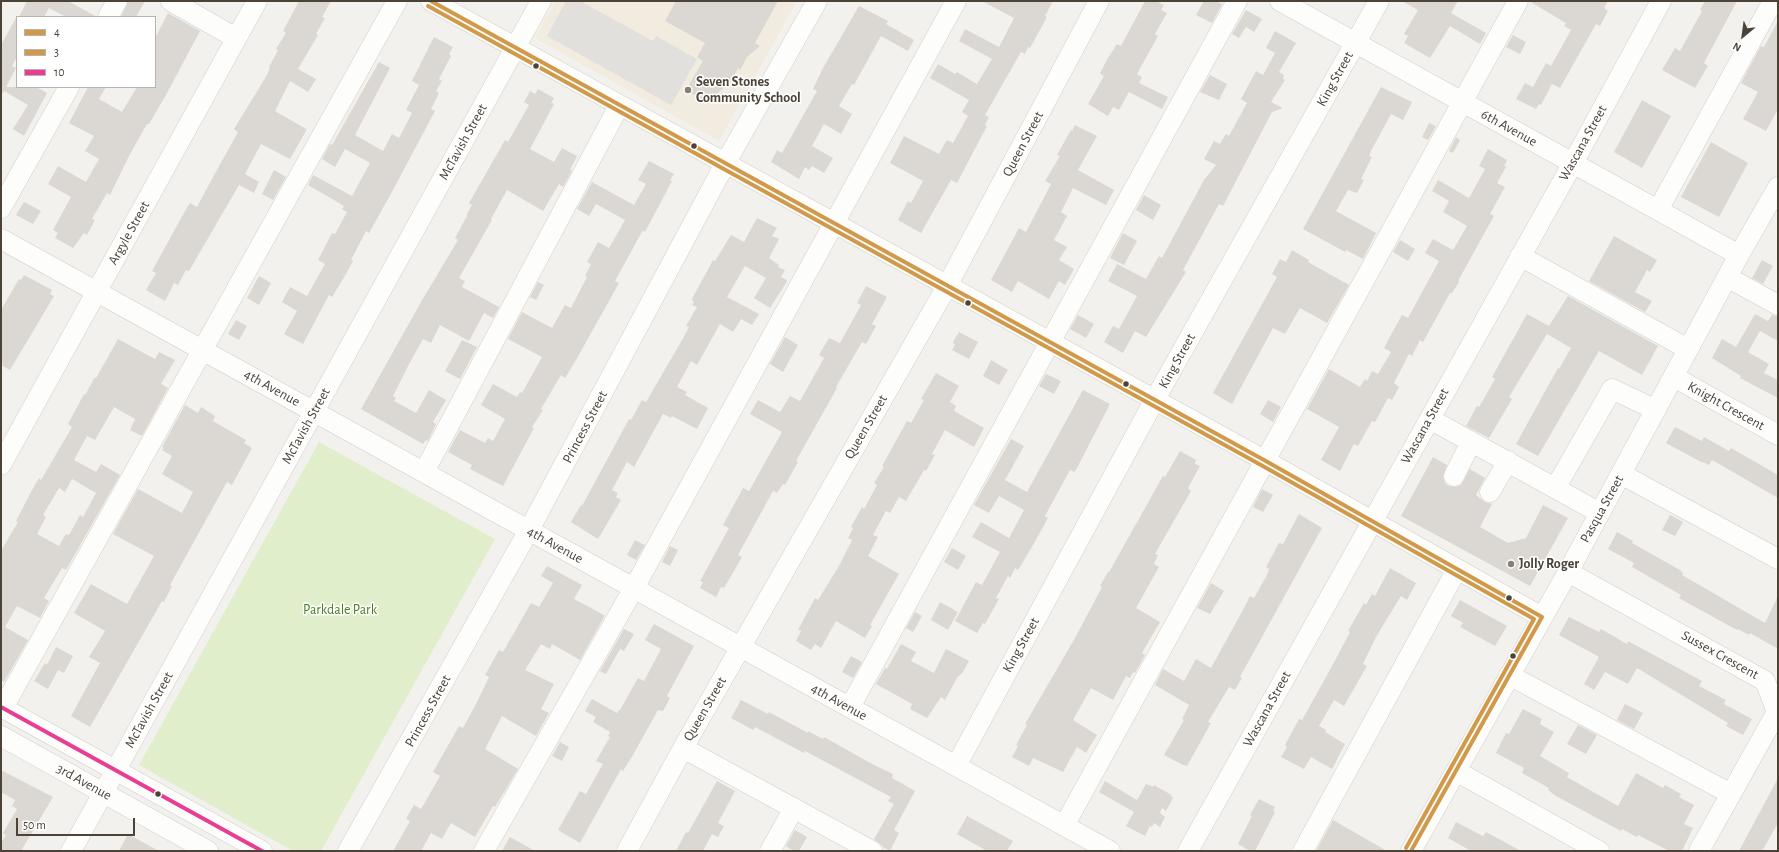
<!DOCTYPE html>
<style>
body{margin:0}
#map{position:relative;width:1779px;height:852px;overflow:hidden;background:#f3f1ed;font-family:"Alegreya Sans",sans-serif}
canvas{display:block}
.frame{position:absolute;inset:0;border:2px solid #4b4337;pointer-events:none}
.legend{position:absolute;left:16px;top:16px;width:140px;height:72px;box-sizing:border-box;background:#fff;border:1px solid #b7b4af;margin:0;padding:5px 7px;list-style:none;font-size:12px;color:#4b4337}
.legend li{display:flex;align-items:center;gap:8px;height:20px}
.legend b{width:20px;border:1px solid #b7b4af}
.north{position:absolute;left:1723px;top:16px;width:40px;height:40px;-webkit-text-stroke:3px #fff;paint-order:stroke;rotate:209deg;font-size:11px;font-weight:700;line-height:16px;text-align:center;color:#4b4337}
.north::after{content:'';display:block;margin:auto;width:14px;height:18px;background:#4b4337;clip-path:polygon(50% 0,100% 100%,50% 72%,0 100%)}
.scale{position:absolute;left:16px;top:818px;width:119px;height:18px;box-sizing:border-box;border:2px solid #4b4337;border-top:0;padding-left:5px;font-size:12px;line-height:14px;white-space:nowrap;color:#4b4337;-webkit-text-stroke:3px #fff;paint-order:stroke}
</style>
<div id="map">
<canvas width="1779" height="852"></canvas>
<div class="frame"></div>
<ul class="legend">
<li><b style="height:5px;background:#d1994a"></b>4</li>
<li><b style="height:5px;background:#d1994a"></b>3</li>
<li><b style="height:5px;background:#e93d93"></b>10</li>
</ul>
<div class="north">N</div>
<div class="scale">50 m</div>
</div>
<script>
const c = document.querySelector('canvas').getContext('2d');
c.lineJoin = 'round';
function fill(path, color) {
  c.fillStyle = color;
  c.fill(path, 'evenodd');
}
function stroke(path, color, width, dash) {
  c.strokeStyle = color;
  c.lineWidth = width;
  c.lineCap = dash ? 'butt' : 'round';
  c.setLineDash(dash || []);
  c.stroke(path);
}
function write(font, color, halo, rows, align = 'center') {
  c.font = font + ' "Alegreya Sans",sans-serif';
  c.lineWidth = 3;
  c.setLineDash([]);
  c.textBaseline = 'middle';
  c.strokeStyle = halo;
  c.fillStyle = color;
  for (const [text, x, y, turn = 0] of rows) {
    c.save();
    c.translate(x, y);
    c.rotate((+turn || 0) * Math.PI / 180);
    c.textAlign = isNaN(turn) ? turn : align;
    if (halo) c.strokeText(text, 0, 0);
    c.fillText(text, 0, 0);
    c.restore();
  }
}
fill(new Path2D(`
 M555,1H797L719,141L535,38Z`), '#f1ecdf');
fill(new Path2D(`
 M319,442L495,539L321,851H293L139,765Z`), '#e0eecc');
fill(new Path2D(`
 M566,1H580L653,41L656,36L697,59L671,105L547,36Z`), '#e2e0dc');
fill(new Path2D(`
 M27,1H68L97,17H66L49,8L44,17H19Z
 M128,1H145L136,17H121Z
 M299,1H331L322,17L325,18L316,34L318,35L298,69L316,79L308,92L290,81L275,111L306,129V131L290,159L261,144L245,174L259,182L254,193L239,185L189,271L186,270L178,285L174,283L165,301L146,290L156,273L152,271L185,211L190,203L197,207L213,177L238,132L234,129L267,75L270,67H269L278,50L276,49L286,33L283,31Z
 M676,1H778L755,43L760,46L747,57L740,70L738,68L731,82L707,102L686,90L703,61L697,57L705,43L665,21Z
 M982,1H1053L1045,16L1047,17L1030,48L1028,47L1025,54L1021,52L985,115L989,117L985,125L987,126L957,183L951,180L921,233L898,220L908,201L911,203L923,181L890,163L904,136L939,154L947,140L953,143L968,116L962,112L969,100L930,78L938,64L955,74L957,72L977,84L992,59L959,41L965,29L999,47L1014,18Z
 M1145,1H1156L1164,5L1161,10L1167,13L1155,34L1158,36L1137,74L1142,77L1139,83L1168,97L1162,109L1129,92L1119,110L1113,107L1108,116L1088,104L1104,76L1100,73L1108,58L1117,44L1121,46Z
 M1204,1H1216L1222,4L1212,23L1196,15Z
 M1402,1H1458L1451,13L1486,33L1480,44L1450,26L1430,58L1404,43L1408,36L1404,34L1418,10Z
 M1529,1H1608L1604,8L1608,11L1600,26L1596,24L1560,88L1552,84L1541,105L1539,104L1536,109L1516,99L1525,83L1533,87L1546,63L1551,66L1571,30L1564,26L1566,23Z
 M1705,1H1737L1704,63L1708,66L1695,88L1662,70L1675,48L1680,51L1702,11L1700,10Z
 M859,6L888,21L886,24L914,40L908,51L881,36L854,85L852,84L839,106L852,114L841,134L824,124L812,146L833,158L824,173L812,166L809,170L805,167L799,179L771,162L777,150L782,153L817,91L813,89L823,68Z
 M1246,10L1262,19L1254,32L1246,27L1239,38L1232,34Z
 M168,13L200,31L166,95L149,124H147L129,156L110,195L107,193L92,219L95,220L87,235L84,233L73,248L55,238L58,233L53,230L71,197L48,184L58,166L86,182L99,159L85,151L94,136L69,123L88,87H106L99,99L122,112L137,87H155V38Z
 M17,16V57L12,66L16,68L6,87H36L47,93L24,136L13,129L28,105L4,91L1,96V45Z
 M1778,21V109L1766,131L1743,119L1758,92L1741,83L1761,46L1764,47Z
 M1275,31L1296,43L1279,72L1284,75L1283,79L1285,80L1271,102L1283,108L1272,112L1223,206L1219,204L1183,270L1186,272L1146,337L1135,331L1123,353L1104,342L1113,326L1119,329L1137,296L1108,281L1117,264L1146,279L1159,256L1162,258L1204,180L1216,165L1204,159L1214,141L1220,144L1226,134L1229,136L1247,103L1241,99L1256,71L1263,75L1275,53L1266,48Z
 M1513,35L1526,42L1520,54L1506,47Z
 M434,37L453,47L449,54L451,56L439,79L442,81L436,91L439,93L431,109L435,111L393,190L369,233L366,231L351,260L353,261L346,274L332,297L329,295L303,344L284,334L297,311L282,302L290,287L307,296L325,264L318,260L332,233L335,234L347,212L342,209L344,206L308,185L313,175L352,196L370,163L345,149L335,167L322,159L330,144L332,145L379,62L390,68L355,135L383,151L392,134L399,138L412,113L406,110L419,85L412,81Z
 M1210,75L1227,84L1219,100L1200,92Z
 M1381,87L1412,102L1403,120L1391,114L1371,151L1369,156L1372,157L1361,179L1364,180L1357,193L1348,190L1336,211L1376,233L1363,259L1346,250L1345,252L1303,229Z
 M538,89L554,98L551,103L554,104L530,149L554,162L562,148L577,156L570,170L572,171L563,187L559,184L543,211L507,190L491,219L492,220L459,278L465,281L462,287L499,307L493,318L484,313L469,341L440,325L431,343L423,339L408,366L393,396L396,398L394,401L416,413L429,390L446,400L433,422L436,424L428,441L426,440L423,444L361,409L421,302L458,240L455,238L467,216V214L472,205L469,203L505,140L508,142L529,105L524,102L530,91L535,94Z
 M1642,100L1671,116L1642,168L1614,152Z
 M1429,123L1436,126L1428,140L1422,137Z
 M1075,125L1097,136L1078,170L1114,190L1106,205L1073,188L1061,212L1067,216L1054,240L1067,247L1059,260L1074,269L1065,285L1059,281L1049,299L1018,281L1012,292L991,280L1019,228L1026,232L1051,184L1045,181L1060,156L1057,155L1071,130L1072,131Z
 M1456,137L1460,140L1453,153L1449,151Z
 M1711,142L1748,163L1719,217L1681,197Z
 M1488,149L1507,160L1504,166L1506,167L1497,183L1505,187L1490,214L1494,216L1458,281L1459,282L1452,293H1450L1423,342L1420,340L1412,356L1409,354L1394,383L1399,387L1392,400L1388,398L1375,422L1372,421L1358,446L1354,444L1340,471L1321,460L1339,427L1307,409L1329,369L1360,387L1365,379L1367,381L1372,371L1378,374L1391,352L1384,348L1393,331L1402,315L1408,318L1439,261L1425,253L1433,239L1453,250L1467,226L1443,212L1449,201L1432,191L1438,180L1469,198L1485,169L1479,166Z
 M649,161L674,174L670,180L672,181L645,232L643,230L615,281L619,283L576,360L565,378L561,375L541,409L543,410L532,427L534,428L503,486L470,469L472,465L448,452L460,430L485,443L488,438L493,441L505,419L481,405L493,384L517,397L520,392L522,393L542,357L508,339L522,312L552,328L565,305L571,308L587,277L585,276L591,264L587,262L598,242L609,248L625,220L596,204L589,216L577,209L592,182L634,205L646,184L638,180Z
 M274,170L286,177L273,200L262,194Z
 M1144,195L1161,205L1153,220L1136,210Z
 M24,202L41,211L33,224L16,215Z
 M757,218L777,228L772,236L779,239L769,258L779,265L778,267L785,270L781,277L787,280L786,283L770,308L754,298L766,278L745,266L727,297L759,314L752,325L741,319L733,332L720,324L697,365L691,361L677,387L687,392L685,395L708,408L697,429L672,416L671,418L663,414L634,467L627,462L612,490L618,493L616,497L621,500L598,539L571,522L581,505L582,506L629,419L631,420L642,400L646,402L685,335L689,327L686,326L697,307L692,305L694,302L692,300L693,297L713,260L715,261L731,235L744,242Z
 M1123,233L1137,241L1124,265L1110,258Z
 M1614,236L1657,260L1650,272L1647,270L1635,292L1652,301L1645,312L1589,281Z
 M1400,240L1415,249L1408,261L1393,252Z
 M1292,250L1309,260L1308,262L1349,285L1327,323L1300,308L1285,334L1273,328L1232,404L1213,393L1277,277L1272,274L1280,259L1286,262Z
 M1762,260L1773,266L1763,284L1752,278Z
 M24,275L52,290L50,294L54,296L10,370L1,365V310L19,279L21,280Z
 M259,276L271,283L259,305L247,298Z
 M538,282L544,285L536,300L530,297Z
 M866,286L887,297L872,324L876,326L866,344L862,342L836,387L837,388L796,461L798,462L785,485L783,484L777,493L773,491L738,555L742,557L724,588L721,587L716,597L700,588L703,582L700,581L729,528L723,525L743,488L749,491L782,432L750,414L758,400L780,412L790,396L800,401L824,358L819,355L829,338L840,343L861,305L857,303Z
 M1568,296L1658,346L1642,375L1599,351L1538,456L1516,444L1558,368L1559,369L1571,348L1547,334L1509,397L1512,399L1489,438L1466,426L1477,406L1479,407L1495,379L1492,377L1527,314L1549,326Z
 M1755,314L1768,321L1772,315L1778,316V341L1760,331L1748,352L1769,364L1764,373L1778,380V398L1740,378L1741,376L1712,358L1722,339L1736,347Z
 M1078,315L1094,324L1086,338L1070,329Z
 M236,320L247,326L239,340L228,334Z
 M959,332L978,342L969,359L952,350L955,345L953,342Z
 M785,337L798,345L783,372L770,364Z
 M118,339L155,359L159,352L175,360L161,384L168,388L142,436L130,430L135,419L114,407L95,440L87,436L74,460L96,472L101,464L120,475L66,570L62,568L44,598L49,601L40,618L17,606L5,627L28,640L4,682L1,680V551L18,522L16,521L32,490L39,478L41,480L72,427L68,424L84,394L85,395L95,377L96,378ZM72,479L96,493L83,517L80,515L69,535L66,534L59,546L37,534L46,517L43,515L59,488L65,492Z
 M462,340L477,347L460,379L445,371Z
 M991,360L1008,370L999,385L983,376Z
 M936,373L959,386L950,402L956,406L954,411L984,428L974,447L945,430L932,454L935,455L926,471L924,470L906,501L899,497L890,513L886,511L873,535L878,537L868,556L899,574L870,625L872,626L865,638L836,621L821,648L815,644L811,650L796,641L801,631L798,630L815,598L818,600L839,566L852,540L848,538L853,528L851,527L862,507L864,509L877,485L874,483L884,467L882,466L907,421L911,423L924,400L921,399Z
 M1046,374L1061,381L1054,394L1039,386Z
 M1083,390L1110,404L1077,468L1074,472L1070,470L1045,516L1048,518L1033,545L1018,570L1015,568L1010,578L1008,576L996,598L999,599L985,624L983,623L977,633L955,621L976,582L982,585L1000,552L972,537L981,522L1009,538L1024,510L999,496L989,513L974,505L1011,439L1024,446L1005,480L1027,492Z
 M1268,400L1281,407L1273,422L1260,414Z
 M185,405L198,413L201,407L215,416L213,421L246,440L244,443L252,448L232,485L227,482L170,585L172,586L164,602L162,601L90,727L71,716L100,663L89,657L105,631L74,613L91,584L127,604L154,556L113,534L138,489L182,513L193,492L162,474L172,456L162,450L164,448L162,447Z
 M1675,427L1702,441L1704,437L1729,451L1731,448L1778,475V498L1712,460L1709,465L1703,462V463L1666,443Z
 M1180,451L1196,460L1195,464L1200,466L1188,488L1191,491L1155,554L1158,555L1154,564L1159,567L1136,608L1160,622L1142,653L1145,655L1135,673L1133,672L1130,678L1126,676L1113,700L1091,688L1073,720L1097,735L1086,753L1077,747L1063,772L1033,758L1029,766L1012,757L1018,746L1016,745L1027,725L1025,724L1075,638L1102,587L1100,586L1108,572H1109L1163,476L1165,477Z
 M1433,457L1447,465L1443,477L1445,483L1449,486L1455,487L1461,485L1470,469L1485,478L1476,495L1485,502L1492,504L1480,527L1508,543L1526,538L1543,505L1568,518L1530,586L1401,516Z
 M1262,489L1273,495L1263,512L1253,507Z
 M1299,514L1322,528L1240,677L1242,678L1235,690L1229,687L1208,722L1211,723L1187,766L1183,765L1164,755L1184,720L1182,719L1189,705L1155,685L1163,669L1184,681L1196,659L1211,668L1244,608L1250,596L1254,598L1267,575L1269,569L1266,567L1279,543L1283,544Z
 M1670,515L1683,522L1675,536L1662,530Z
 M1617,532L1633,541L1632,543L1680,570L1683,573L1682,575L1765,623L1778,596V649L1750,633L1749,635L1738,629L1737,630L1686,602L1679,598L1681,595L1632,567L1634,563L1608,549Z
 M635,540L645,545L636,560L627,555Z
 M670,546L678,550L670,566L662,562Z
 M952,548L966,556L958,570L944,562Z
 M547,566L582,585L574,599L604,615V617L580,660L552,644L550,649L541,644L525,670L554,684L541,709L549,713L536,736L502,716L485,749L518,769L495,807L493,806L475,837L451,823L442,839L431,833L421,851H393L410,821L406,819L414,805L421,809L440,776L433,772L459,726L463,728L477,702L489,677L485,675L499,650L503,652L531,603L539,607L553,583L541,576Z
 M1390,568L1416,583L1407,600L1401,596L1376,637L1363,664L1367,666L1344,706L1334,700L1319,726L1326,730L1325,732L1345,744L1332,769L1311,757L1304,769L1281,757L1287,747L1285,745L1299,719L1302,720L1331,668L1350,632L1348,631L1364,603L1366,605L1372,594L1375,596Z
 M1211,583L1224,591L1210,614L1197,608Z
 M1460,600L1507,626L1495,646L1460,627L1463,623L1451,616Z
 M940,602L958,612L948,630L931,620Z
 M915,612L922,616L913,632L906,628Z
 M1569,617L1599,632L1601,629L1627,644L1628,641L1702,681L1699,686L1726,700L1724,704L1752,719L1743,735L1726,726L1728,723L1637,668L1628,684L1605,672L1594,690L1584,684L1599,657L1559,635Z
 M654,624L694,646L667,696L670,698L663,711L658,710L633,755L623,771L621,769L580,843L558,830L580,791L586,794L603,764L596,761L610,737L608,736L610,732L593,722L596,717L585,711L592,699L617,713L619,710H620L638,678L644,681L661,649L645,640Z
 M624,629L634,634L624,651L620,649L606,674L600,671Z
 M901,644L916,652L911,661L934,673L946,649L969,661L963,672L959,676H958L945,700L941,697L927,718L910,709L912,704L876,684L885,668L887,669Z
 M56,647L73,656L64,673L58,670L48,689L34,681L45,663L47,665Z
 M851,656L862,662L853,678L842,672Z
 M741,700L768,714L769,712L808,733V731L823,739L824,737L874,765L893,774L892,778L915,791L894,830L899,833L890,851L883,847L874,839L894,804L888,801L891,797L805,751L804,753L755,727L753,730L731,718Z
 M1625,704L1643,713L1634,729L1617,720Z
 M1523,709L1542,719L1540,724L1554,732L1540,756L1569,773L1567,777L1618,806L1636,773L1663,788L1665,785L1681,794L1679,797L1694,805L1684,824L1693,828L1682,851H1669L1638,835L1637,837L1622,829L1621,831L1556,796L1548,790L1549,788L1522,773L1524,768L1496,753L1506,733L1509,734Z
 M1578,725L1597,735L1586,754L1567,744Z
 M560,742L569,747L562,761L552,756Z
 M1,770L53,797L21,851H1V843L6,835L3,833L17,809L12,806L15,800L1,792Z
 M1778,778V823L1762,851H1739Z
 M717,781L735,791L718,823L724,826L718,837L712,834L703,851H676L686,832L688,833Z
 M1105,781L1137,800L1146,784L1153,787L1154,785L1170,794L1173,798L1166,811L1162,808L1160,813L1165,817L1160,827L1154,823L1152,827L1150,826L1145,836L1126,826L1134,812L1099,792Z
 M1259,799L1275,807L1273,811L1275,812L1255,851H1250L1238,844L1252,816L1250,815Z
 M967,816L1013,841L1007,851H987L957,834Z
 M1333,820L1387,851H1316Z
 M1456,822L1483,836L1486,832L1521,851H1471L1448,838Z
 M795,830L807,837L799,851H794L786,846Z
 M128,834L159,851H119Z
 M510,837L535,851H502Z`), '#dbd8d3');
const minor = new Path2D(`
 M171,1L236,38
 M431,1L1264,460L1542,617
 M1280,1L1739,255
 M108,17L117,1
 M1,208L69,87
 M1658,210L1773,1
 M1,239L1110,851
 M1520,256L1688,349
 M1727,277L1778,305
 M1674,377L1778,435
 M1430,419L1600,513
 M1,465L257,1
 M424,472L619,106
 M1621,474L1778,559
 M1454,476L1471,442
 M1556,487L1612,389L1656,410
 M1490,492L1508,461
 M1568,572L1765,681L1777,712L1699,851
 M1509,675L1731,794
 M1,707L262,851
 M850,707L1237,1
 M3,708L397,1
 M1,736L208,851
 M683,748L872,851
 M956,766L1154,401L1379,1
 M1456,771L1599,851
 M1064,826L1518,1
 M71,851L541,1
 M348,851L529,530L726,162L817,1
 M484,851L634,588L956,1
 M627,851L683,748L947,286L1099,1
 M770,851L794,808
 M1188,851L1573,163L1661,1
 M1303,851L1457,569
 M1411,851L1568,572L1739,255L1778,187`);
stroke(minor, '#d1cfca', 21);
stroke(minor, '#fdfdfc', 20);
stroke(new Path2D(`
 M431,1L1264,460L1542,617L1411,851`), '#d1994a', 4);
stroke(new Path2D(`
 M428,6L1261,465L1534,619L1406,848`), '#d1994a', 4);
stroke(new Path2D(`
 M1,707L262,851`), '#e93d93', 4);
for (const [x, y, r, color] of [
 [536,66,3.5,"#4b4337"],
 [688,90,4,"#868077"],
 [694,146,3.5,"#4b4337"],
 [968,303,3.5,"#4b4337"],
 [1126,384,3.5,"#4b4337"],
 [1511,564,4,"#868077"],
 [1509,598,3.5,"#4b4337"],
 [1513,656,3.5,"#4b4337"],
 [158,794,3.5,"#4b4337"]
]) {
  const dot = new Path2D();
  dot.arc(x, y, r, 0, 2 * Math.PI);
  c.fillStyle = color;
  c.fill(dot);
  stroke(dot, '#fff', 1.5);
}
write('14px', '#4b4337', '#fff', [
 ["King Street",1335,79,-61],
 ["6th Avenue",1509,128,29],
 ["McTavish Street",463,142,-61],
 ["Wascana Street",1583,143,-61],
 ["Queen Street",1023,144,-62],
 ["Argyle Street",129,233,-61],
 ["King Street",1177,361,-61],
 ["4th Avenue",272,388,29],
 ["Knight Crescent",1726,406,29],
 ["McTavish Street",306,426,-61],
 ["Wascana Street",1425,426,-61],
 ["Princess Street",585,427,-62],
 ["Queen Street",866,427,-60],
 ["Pasqua Street",1602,509,-61],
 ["4th Avenue",555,545,29],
 ["King Street",1021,645,-61],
 ["Sussex Crescent",1720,655,29],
 ["4th Avenue",839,702,29],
 ["Queen Street",705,709,-60],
 ["Wascana Street",1267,709,-61],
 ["McTavish Street",149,710,-61],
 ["Princess Street",428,711,-61],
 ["3rd Avenue",84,782,29]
]);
write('bold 14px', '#4b4337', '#fff', [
 ["Seven Stones",696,82],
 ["Community School",696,98],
 ["Jolly Roger",1519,564]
], 'left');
write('14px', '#488126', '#fff', [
 ["Parkdale Park",340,610]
]);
</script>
